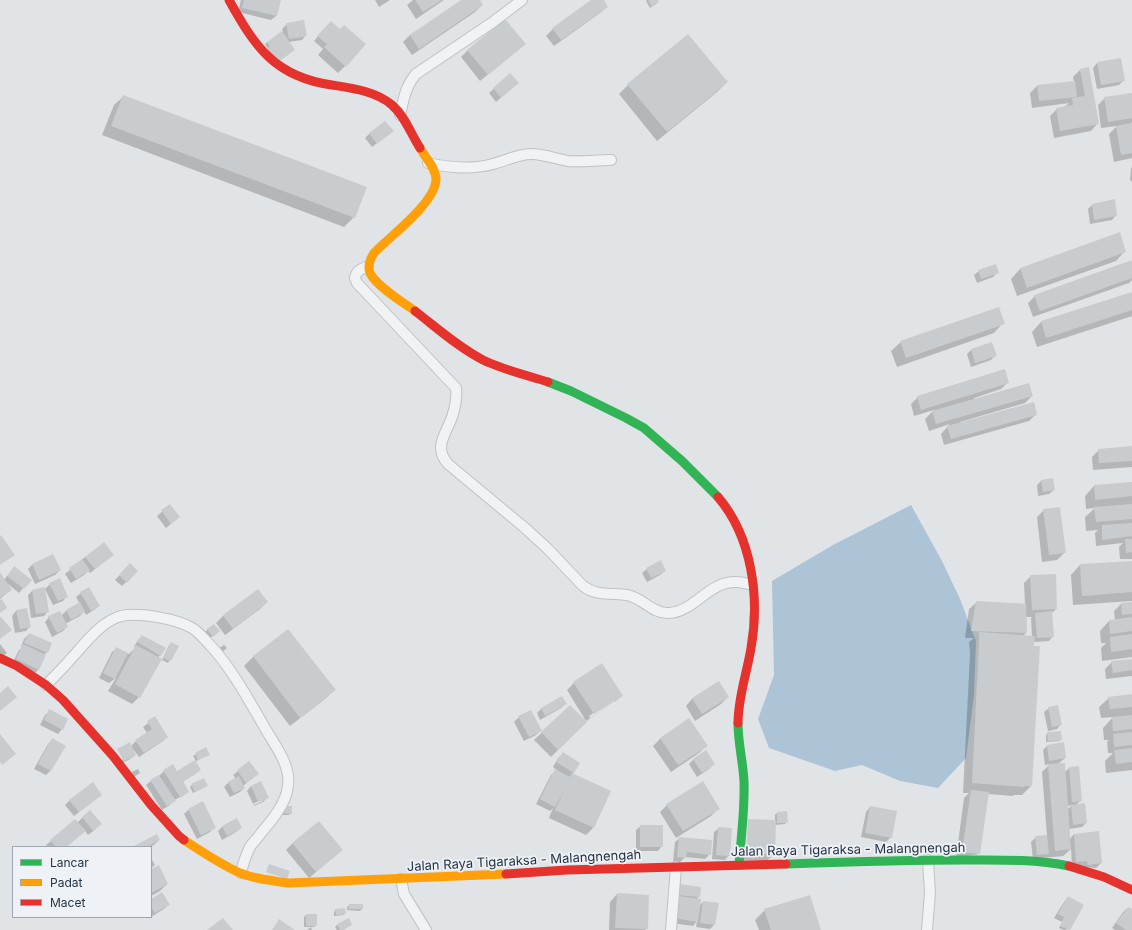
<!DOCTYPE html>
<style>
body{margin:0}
#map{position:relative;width:1132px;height:930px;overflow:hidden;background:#e1e4e6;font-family:Inter,sans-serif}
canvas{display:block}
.legend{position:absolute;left:12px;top:846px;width:140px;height:72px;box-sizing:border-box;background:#eef2f7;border:1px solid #9ea6af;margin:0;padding:5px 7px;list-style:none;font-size:12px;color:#253342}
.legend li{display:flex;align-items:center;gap:8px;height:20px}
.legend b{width:20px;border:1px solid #9ea6af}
</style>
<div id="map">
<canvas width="1132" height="930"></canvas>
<ul class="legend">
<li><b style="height:5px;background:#30b455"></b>Lancar</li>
<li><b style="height:5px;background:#ff9f0a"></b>Padat</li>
<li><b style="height:5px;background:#e5322d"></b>Macet</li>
</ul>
</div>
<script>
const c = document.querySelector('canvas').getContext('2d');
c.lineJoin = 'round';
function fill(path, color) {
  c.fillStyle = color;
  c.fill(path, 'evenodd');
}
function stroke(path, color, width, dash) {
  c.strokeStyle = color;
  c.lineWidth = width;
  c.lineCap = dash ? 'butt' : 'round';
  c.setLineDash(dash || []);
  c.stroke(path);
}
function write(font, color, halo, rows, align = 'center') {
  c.font = font + ' Inter,sans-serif';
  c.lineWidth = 3.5;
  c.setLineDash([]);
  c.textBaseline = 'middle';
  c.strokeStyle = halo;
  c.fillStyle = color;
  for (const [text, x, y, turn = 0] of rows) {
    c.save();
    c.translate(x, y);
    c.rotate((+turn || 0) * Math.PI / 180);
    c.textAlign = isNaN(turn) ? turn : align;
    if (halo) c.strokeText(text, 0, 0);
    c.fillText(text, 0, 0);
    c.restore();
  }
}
fill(new Path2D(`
 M911,505L942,561L960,599L976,641L974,695L966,758L938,788L900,781L862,765L835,771L769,748L758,719L774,675L772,581L833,545Z`), '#acc4d5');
fill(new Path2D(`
 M241,0H280L276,16L271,20L238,12Z
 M375,0H390L379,7Z
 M413,0H444L416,19L407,5Z
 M463,0H479L482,5L475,12L412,55L403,42L410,35Z
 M593,0H602L607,6L600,13L554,46L546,36L553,29Z
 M647,0H657L656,4L650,8L646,1Z
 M287,24L306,35L302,40L289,42L294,50L276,63L265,44L283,31L282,29Z
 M327,26L345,66L338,73L318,55L323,49L314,41Z
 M524,44L517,51L480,81L461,57L468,50Z
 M1097,63L1123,81L1119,85L1097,89L1093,68Z
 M1080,70L1098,123L1091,131L1054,138L1050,116L1057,109L1066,106L1069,103L1032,108L1030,93L1037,86L1074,82L1073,77Z
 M510,74L513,87L496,102L489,93Z
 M727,82L717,92L657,141L619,94L628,85Z
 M1132,94V122L1130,124H1132V158L1114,162L1109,134L1117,126L1101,128L1098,105L1105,98Z
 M124,96L354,217L344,227L102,135L114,105Z
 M392,131L372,147L365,138L370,133Z
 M1132,167V181H1130L1131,168Z
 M1092,205L1116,215L1112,220L1090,224L1088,209Z
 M1119,234L1125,251L1116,261L1017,296L1011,279L1020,269Z
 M1132,263V280L1129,283L1033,317L1028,303L1035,296Z
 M979,271L998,272L993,277L977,283L974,275Z
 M1132,293V316L1037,347L1032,332L1041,322Z
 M1003,323L994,333L897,367L891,351L901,342Z
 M971,350L996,355L991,360L971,367L967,354Z
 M1008,382L1001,389L974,398V400L1032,396L1025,403L960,422L961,423L1036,414L1029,421L944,445L941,434L950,424L929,431L925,419L934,410L914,416L911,404L918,397Z
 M1132,447V467L1093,470L1092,457L1099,450Z
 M1042,480L1054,490L1049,494L1038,496L1037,485Z
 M1132,483V559H1120L1119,547L1123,543L1096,546L1095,533L1098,530L1086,531L1085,517L1095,508L1086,509L1085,496L1094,486Z
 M170,505L179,517L166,528L157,516Z
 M1044,510L1064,553L1057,560L1042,562L1037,517Z
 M53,555L60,570L55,575L35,584L28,569L32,565Z
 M85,557L108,559L90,573L88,571L84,575L71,583L65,574Z
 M1132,562V601L1073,605L1071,575L1080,565Z
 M130,564L137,571L122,586L115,580Z
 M14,567L30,580L19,593L8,584L11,590L0,599V574L4,580Z
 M647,569L665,571L660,575L647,582L642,573Z
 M1031,576L1056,609L1051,614L1053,636L1049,641L1034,642L1031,786L1022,795H1014L1013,796L988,794L979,854L956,858L964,798L969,793H963L970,654L969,642L974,638H965L969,609L977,602L1025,604L1024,583ZM1026,617H1032L1031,618L1032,637L1023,636L1026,633Z
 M50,584L67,596L63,601L53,605L45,589Z
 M44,589L48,611L44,616L31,618L28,595L32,591Z
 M258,590L267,602L260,609L225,635L216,623L223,616Z
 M81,593L99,606L94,610L86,615L84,611L80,616L65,624L67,627L63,631L52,637L45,622L49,617L61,616L66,611L80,604L76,597Z
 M1132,603V657L1102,661L1101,648L1106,643H1101L1100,631L1109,621L1115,620L1114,611L1121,604Z
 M26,609L30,626L26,631L15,633L12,616L16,611Z
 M214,625L216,633L210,638L205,632Z
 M288,630L334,690L325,699L290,726L244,666L253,657Z
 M29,634L47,652L44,655L38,670L34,674L12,664L19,650L22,648L21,647L24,639Z
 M142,636L160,655L158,658L139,697L132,704L108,691L116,678L109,683L99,678L112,652L117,648L129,654L135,648L134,647L138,640Z
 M0,644L7,653L0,658Z
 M169,645L177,646L168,663L162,660Z
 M224,645L227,648L221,653L218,649Z
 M1132,660V676L1106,679L1105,669L1112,662Z
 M718,682L728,697L721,704L695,721L686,706L692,699Z
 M574,683L622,695L615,702L586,721L567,690ZM615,699V702L590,718L589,716Z
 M1132,695V770L1106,773L1105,761L1113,753H1108L1107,742L1109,740H1104L1103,728L1113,717L1101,718L1099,707L1109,698Z
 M562,697L565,704L561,708L540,720L537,713L541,709Z
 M570,706L586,722L551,757L534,740Z
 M1049,708L1061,724L1057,729L1048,731L1044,712Z
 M50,711L62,729L58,734L40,725L45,715Z
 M519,717L540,731L536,735L524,741L514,722Z
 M155,718L167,737L163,741L139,757L134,750L133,751L135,755L130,759L119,765L131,746L136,741L147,733L143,727Z
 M689,720L706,746L699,753L671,772L653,746L660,739Z
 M1048,733L1061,739L1059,741L1046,742V735Z
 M52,740L64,746L50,771L46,775L34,769L48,744Z
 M1063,744L1065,758L1058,764L1064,773L1069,768L1081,800L1076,805L1086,823L1082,827L1069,829L1070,839L1074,834L1101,863L1096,868L1072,866L1071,849L1063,856L1033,859L1031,842L1036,837L1047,836L1042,772L1050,764L1045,765L1043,750L1047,746ZM1072,805L1067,810V806Z
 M206,748L209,754L195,762L200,770L195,774L182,782L188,791L183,796L174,800L170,805L162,810L146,785L151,781L160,775L164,771L177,773L196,761L193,756Z
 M705,752L714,764L709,769L697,777L689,764L693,760Z
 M563,754L574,773L572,774L593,828L586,835L549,818L553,808L550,811L536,804L551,775L557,770L553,767L558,758Z
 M138,769L140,773L132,778V772Z
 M238,771L257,774L243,786L244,788L240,792L230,797L224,787L229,782L236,779L233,775Z
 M192,785L205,787L193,793L190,787Z
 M251,786L267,798L263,802L254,806L247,791ZM263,799V801L254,805L253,804Z
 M101,795L74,816L65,805L70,800Z
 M202,803L215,827L210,832L197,839L184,814L188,810Z
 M667,805L718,809L711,816L676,838L660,812Z
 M284,807L291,813L289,815H281Z
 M870,807L891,837L886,842L861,837L866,812Z
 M777,813L787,822L785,824L775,825L774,854L767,861L739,860L775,821V815Z
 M83,817L96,829L88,835L85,831L66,847H48L46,845L51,841L77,823Z
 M237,820L241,828L236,832L222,840L218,831L222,827Z
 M641,826L662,846L658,851H636V830Z
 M719,828L729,855L725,860L712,859L714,832Z
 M680,838L710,854L705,859L685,857L680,862L673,861L675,842Z
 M159,840L154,845L150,847H134Z
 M293,843L342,850L309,878L286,850Z
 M151,860H152L155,865L151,868Z
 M151,870L167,884L160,891L151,896Z
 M675,890L699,897L696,899L699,906L703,902L715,924L710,929L696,927L697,921L693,926L671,923Z
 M617,894L647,928L645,930H609L610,902Z
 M1068,897L1069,929L1064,930L1059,928L1062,922L1054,918L1064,902Z
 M151,900L168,905L164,909L151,917Z
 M349,905L362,909L360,911L347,910V907Z
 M1128,908L1132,911V930H1115L1112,928L1123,912Z
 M336,910L345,913L343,915L334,916V912Z
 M765,910L820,930H759L755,920Z
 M306,915L316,925L314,927H311L312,930H307L311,927H304V917Z
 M337,925H351L343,930H337L335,927Z`), '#0003');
fill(new Path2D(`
 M244,0H281L277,16L242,8Z
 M415,0H442L423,12Z
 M461,0H480L483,5L419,49L410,35Z
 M591,0H604L608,7L561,40L552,28Z
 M648,0H658L659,2L652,7Z
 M505,19L526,44L488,75L467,50Z
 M304,20L307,36L289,39L286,23Z
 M331,21L340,29L344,25L366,44L346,67L324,47L327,44L317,36Z
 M282,31L295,50L278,62L268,48L270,46L267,42Z
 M688,34L728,82L667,132L627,84Z
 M1121,58L1125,81L1101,85L1097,62Z
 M1089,67L1099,124L1060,131L1056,108L1073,105L1072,98L1085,96L1080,69Z
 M510,73L519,83L501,98L493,88Z
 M1075,81L1077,97L1039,101L1037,85Z
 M1132,93V118L1108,122L1104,97Z
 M123,95L367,187L355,218L111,126Z
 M385,121L394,131L377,144L369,133Z
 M1132,123V153L1121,155L1116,126Z
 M1115,199L1117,216L1094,220L1092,204Z
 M1120,232L1126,252L1027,288L1020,268Z
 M1132,260V278L1040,311L1034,295Z
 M996,264L999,273L981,279L978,270Z
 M1132,292V310L1046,338L1041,321Z
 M999,307L1005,324L906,358L900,341Z
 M992,342L997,356L975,363L971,349Z
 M1005,369L1009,383L921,410L917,396Z
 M1029,383L1033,396L936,424L932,411Z
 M1034,402L1037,415L951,439L947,426Z
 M1132,446V461L1099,463L1098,449Z
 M1053,478L1055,490L1043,492L1041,480Z
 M1132,482V496L1095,500L1094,485Z
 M170,504L180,517L171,524L161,510Z
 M1132,504V519L1096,522L1094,507Z
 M1060,507L1066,553L1049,555L1043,509Z
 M1132,523V536L1102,540V525Z
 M1,535L15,555L0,565V536Z
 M1125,539H1132V552L1126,553Z
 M104,542L114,555L95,569L85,557Z
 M53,554L61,570L39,580L32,564Z
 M82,559L90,570L76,579L69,568Z
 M661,560L666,571L651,578L646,568Z
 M1132,561V592L1082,596L1080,564Z
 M130,563L138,571L127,583L119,575Z
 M14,566L32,580L24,589L7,576Z
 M0,572L12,590L0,598Z
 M1056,574L1057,609L1032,610L1030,575Z
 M60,578L68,597L58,601L49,583Z
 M45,587L49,612L36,614L32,590Z
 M89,587L100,606L91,611L80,592Z
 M258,589L268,602L233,629L223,615Z
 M2,599L7,608L0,613V600Z
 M976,601L1026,604L1027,633L971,631Z
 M80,602L85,612L71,620L66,610Z
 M1132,602V614L1122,615L1121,603Z
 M27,608L31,627L20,629L16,610Z
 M60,611L68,627L57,633L48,616Z
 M1052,611L1054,637L1037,638L1035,613Z
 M0,617H1L12,630L0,639Z
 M1132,617V631L1110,634L1109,620Z
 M214,624L220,631L213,637L207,629Z
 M288,629L336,690L300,718L253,656Z
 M979,632L1035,636L1034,646H1040L1032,786H1024V787L972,783L979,643Z
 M29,633L52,643L48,653L24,643Z
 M1132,634V649L1111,652L1110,637Z
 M142,635L166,648L161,656L137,642Z
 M171,642L179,646L171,661L163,658Z
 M23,644L46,655L39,670L16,659Z
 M136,645L162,659L140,698L115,684Z
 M116,647L128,653L115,679L103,673Z
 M1132,659V670L1113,673L1111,661Z
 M602,663L623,696L594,714L573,682Z
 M719,681L729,697L702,714L692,698Z
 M8,686L17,697L0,711V693Z
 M1132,694V707L1110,709L1108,697Z
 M562,696L567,704L545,716L541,708Z
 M570,705L587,722L558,750L541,732Z
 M1058,705L1062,725L1052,727L1048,707Z
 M49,709L68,719L63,730L44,720Z
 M531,710L542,731L529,737L518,716Z
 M1132,715V729L1113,731L1112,717Z
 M155,716L168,737L144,753L135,740L152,729L147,721Z
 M689,718L708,746L678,765L660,738Z
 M1061,731L1062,740L1048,741L1047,732Z
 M1132,732V745L1114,747L1113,734Z
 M0,734L16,754L2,765L0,762Z
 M52,738L66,746L51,771L38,764Z
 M130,742L136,755L124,761L117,749Z
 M1064,742L1066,758L1049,761L1047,745Z
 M206,747L210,755L198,760L195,753Z
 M1132,748V762L1116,764L1114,750Z
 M706,750L715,764L702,773L693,759Z
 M563,752L580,763L574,773L556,762Z
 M195,760L201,770L183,781L189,792L180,797L163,770L173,764L177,771Z
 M249,761L259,774L246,783L237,770Z
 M1065,763L1071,849L1055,851L1048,764Z
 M1079,766L1082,801L1072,802L1069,767Z
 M555,769L570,777L572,773L611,791L594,828L555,810L565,789L555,807L540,799Z
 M159,775L176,801L167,806L150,780Z
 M239,776L245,788L234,793L228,782Z
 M204,778L208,786L195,792L191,784Z
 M261,781L269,798L258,802L251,786Z
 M703,781L720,809L683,831L666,804Z
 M93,782L102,795L79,812L69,800Z
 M971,790L989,792L980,854L962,852Z
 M203,801L216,828L201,835L188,809Z
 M1085,803L1087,823L1073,825L1071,805Z
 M283,806H292V814L283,813Z
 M870,806L897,811L892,838L865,833Z
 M90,810L102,824L93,831L82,817Z
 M787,811L788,823H777V812Z
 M237,818L242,828L227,836L222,826Z
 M75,819L86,831L66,847H56L50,840Z
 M748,819L776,820L775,854L746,853Z
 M319,821L343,850L316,872L292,843Z
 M640,825H663V847H640Z
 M718,827L732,828L730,856L716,855Z
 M1099,831L1102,863L1088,865L1087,861L1076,862L1074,834Z
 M157,834L160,840L147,847H132Z
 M1047,835L1049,854L1037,855L1035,836Z
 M679,837L712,840L711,855L687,852L686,858L677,857Z
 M269,864L290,871L287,879L266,872Z
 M159,865L168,884L151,893V869Z
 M679,884L701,887L700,897L677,895Z
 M162,892L170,905L155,913L151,907V899Z
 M617,893L649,895L648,929L615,928Z
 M810,895L821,930H771L764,909Z
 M678,896L701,899L698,922L675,918Z
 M1068,896L1084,905L1070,930L1060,926L1064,917L1058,914Z
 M703,901L719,903L715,925L700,923Z
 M349,904H363V909H348Z
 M1128,907L1132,909V930H1126L1116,923Z
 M345,908L346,914L336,915L335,909Z
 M306,914H317V926H306Z
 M223,918L233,930H207Z
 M349,918L352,925L342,930H340L337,924Z
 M279,919L295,930H272Z`), '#c9cccf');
const street = new Path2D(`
 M400,115C404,98 405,87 416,74L493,22L522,0
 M428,163C450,168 471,170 493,164C505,161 518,154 531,154C544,154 556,159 568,161C582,162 597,160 611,160
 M368,266C361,269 356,271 355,278L357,283L456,388C457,397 455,408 452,417C446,434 433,447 448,464L525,528L548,549L583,586C596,596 612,593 627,595C643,598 653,614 669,613C694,612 710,580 737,582C742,582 747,584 752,585
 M46,685C54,677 62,669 69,661C83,646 101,621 121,616C139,612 177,619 192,628C199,632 204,639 210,645C233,670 248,699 265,728C275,746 291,765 288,786C286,804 272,820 261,833C258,838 253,842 250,847C246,855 243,864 241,873
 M401,879L404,894L426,930
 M671,930L676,867
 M927,930L930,893L928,860`);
stroke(street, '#bfc2c4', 12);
stroke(street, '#f0f2f3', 10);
stroke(new Path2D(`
 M548,382L571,391L626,418L644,428L682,461L718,497
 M738,723C738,743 743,762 744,781C745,809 741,837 739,865
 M786,864C845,862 904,860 963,860C999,860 1034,859 1069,866`), '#30b455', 9);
stroke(new Path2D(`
 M415,311C404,303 376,286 370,273C367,266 370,259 374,253C390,236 437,202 436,178C435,167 425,157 420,148
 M184,840C202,852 220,864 240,873C255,879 273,881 289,883L506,874`), '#ff9f0a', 9);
stroke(new Path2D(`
 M229,0C255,47 275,77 332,85C351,88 376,91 392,105C405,116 411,134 420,148
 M415,311C437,328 458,347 483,360C504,370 526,375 548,382
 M718,497C752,537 760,597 751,648C747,673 738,697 738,723
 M0,658L17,666L46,685L63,700L113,756L151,805L179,836L184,840
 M1069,866L1104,877L1132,890
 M506,874L567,870L786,864`), '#e5322d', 9);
write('13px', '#253342', '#eef2f7', [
 ["Jalan Raya Tigaraksa - Malangnengah",848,850,-1],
 ["Jalan Raya Tigaraksa - Malangnengah",524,861,-3]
]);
</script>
